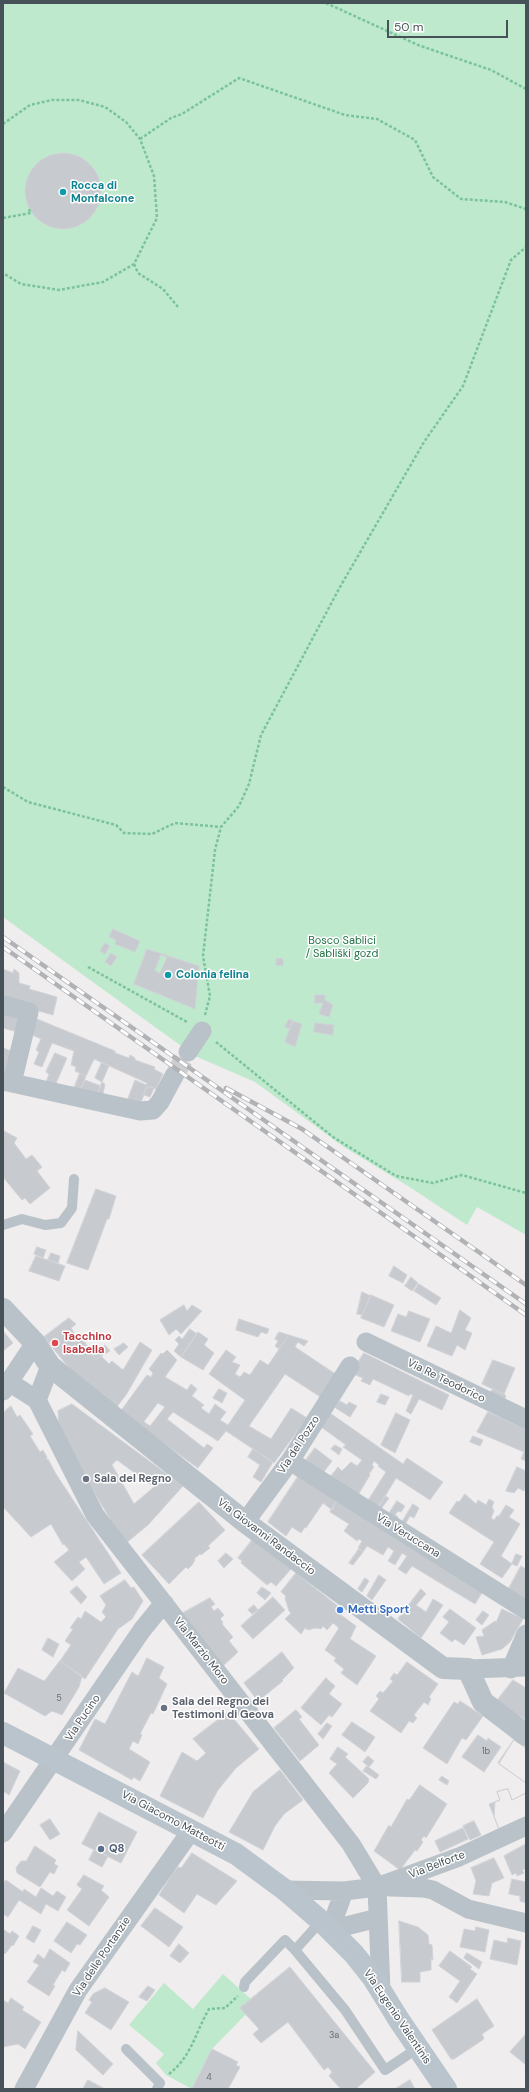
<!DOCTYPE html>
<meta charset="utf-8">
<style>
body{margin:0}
#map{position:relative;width:529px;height:2092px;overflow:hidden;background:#efeded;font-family:"DM Sans",sans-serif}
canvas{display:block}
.frame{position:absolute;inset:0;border:4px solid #475158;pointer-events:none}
.scale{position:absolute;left:387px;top:20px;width:121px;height:18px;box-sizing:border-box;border:2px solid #475158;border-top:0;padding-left:5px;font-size:12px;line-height:14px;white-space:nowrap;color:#475158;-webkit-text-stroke:3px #fff;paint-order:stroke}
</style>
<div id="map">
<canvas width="529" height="2092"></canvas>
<div class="frame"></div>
<div class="scale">50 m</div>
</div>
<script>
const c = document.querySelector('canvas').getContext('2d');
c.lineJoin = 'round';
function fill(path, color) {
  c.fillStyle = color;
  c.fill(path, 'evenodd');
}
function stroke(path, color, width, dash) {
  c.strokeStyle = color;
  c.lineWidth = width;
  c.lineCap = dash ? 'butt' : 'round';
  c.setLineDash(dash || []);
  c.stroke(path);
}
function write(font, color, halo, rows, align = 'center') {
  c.font = font + ' "DM Sans",sans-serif';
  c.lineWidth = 3;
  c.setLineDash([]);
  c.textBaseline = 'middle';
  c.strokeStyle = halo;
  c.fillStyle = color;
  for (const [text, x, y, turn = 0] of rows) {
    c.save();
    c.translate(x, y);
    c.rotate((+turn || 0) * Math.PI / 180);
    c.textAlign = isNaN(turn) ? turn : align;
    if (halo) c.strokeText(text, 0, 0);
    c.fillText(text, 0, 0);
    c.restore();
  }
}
fill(new Path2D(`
 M3,3H526V1235L477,1207L467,1225L408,1186L344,1147L255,1082L195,1056L3,917Z
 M223,1974L251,1999L241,2007L246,2014L212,2049L192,2089L166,2075L156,2063L164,2054L129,2025L164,1983L193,2009Z`), '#bfe9cd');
const building = new Path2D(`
 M25 191a38 38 0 1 1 76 0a38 38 0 1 1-76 0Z
 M113,929L140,941L135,952L115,944L116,940L109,937Z
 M105,943L110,946L105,954L100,951Z
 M147,949L199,966L195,1009L134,984Z
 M111,953L117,957L111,966L105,962Z
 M161,955L167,957L160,973L155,971Z
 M277,958L283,959V966L276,965Z
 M3,969L13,973L14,969L19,973V983L30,986L29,989L57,997L53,1015L3,1001Z
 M315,995H325V1000L333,1005L329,1017L319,1014L323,1003H315Z
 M3,1012L20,1017L21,1033L3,1028Z
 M37,1019L115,1051V1053L129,1058L130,1055L135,1058V1060L155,1067L154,1069L163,1074L156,1089L147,1086L139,1108L125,1106L135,1080L146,1085L147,1083L94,1059L86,1076L75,1071L76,1067L71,1065L74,1051L52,1043L42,1067L34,1064L39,1052L36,1050L41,1039L30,1034Z
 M289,1019L293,1021L290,1029L285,1027Z
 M293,1021L302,1024L295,1047L285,1042Z
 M315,1023L334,1025L333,1035L314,1032Z
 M3,1048L14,1052L6,1074H3Z
 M55,1053L67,1058L54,1088L45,1085L49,1074L46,1072Z
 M102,1062L109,1066L102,1082L95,1078Z
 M80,1073L86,1076L79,1093L73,1091Z
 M85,1080L101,1086L95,1099L79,1094Z
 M102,1082L105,1084L102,1099L96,1098Z
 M147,1086L154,1088L150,1097L144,1095Z
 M4,1131L17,1138L14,1143L26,1159L32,1155L42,1167L37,1171L50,1188L30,1204L25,1198L22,1200L3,1177Z
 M96,1189L116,1196L109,1219H107L88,1270L67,1263Z
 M37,1247L46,1250L43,1258L34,1254Z
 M51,1253L60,1256L58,1263L48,1260Z
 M36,1256L65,1266L59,1281L29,1271Z
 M394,1266L407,1275L403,1283L389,1276Z
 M411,1277L418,1283L412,1291L405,1286Z
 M419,1284L441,1298L436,1305L414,1291Z
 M362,1292L371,1296L362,1315L357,1314Z
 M371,1295L394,1305L384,1327L361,1318Z
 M184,1305L187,1311L192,1305L202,1311L181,1334L176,1329L169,1335L160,1320Z
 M460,1310L471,1318L465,1330L472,1333L465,1350L457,1345L452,1356L427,1346L436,1326L451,1333Z
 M409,1311L430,1319L420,1342L391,1331L398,1314L406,1317Z
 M69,1318L76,1324L71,1328L79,1340L82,1338L86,1344L84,1346L96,1359L101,1356L109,1364L112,1361L123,1370L140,1342L152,1350L126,1395L116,1408L74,1374L44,1337Z
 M239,1319L269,1329L267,1334L261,1332L258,1337L236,1330Z
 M190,1329L197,1334L181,1357L174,1351L179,1344L175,1340L179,1336L182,1339Z
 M3,1331L13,1343L3,1351Z
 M198,1332L208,1339L204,1345L214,1353L203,1370L181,1357Z
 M279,1332L289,1335L279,1349L275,1346L278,1341L275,1339Z
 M289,1335L308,1341L304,1346L298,1342L295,1347L337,1375L322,1398L285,1374L249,1426L271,1439L291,1408L307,1418L274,1463L226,1431L218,1441L173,1412L167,1419L204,1448L207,1444L213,1448L198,1468L120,1412L147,1375L151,1377L153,1373L149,1369L161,1353L163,1354L167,1350L177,1360L165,1377L187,1390L191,1384L197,1389L192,1396L204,1405L201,1408L209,1414L215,1404L226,1412L220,1420L228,1425L245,1400L209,1374L226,1350L236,1357L232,1362L240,1365L235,1374L240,1377L244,1372L250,1375L260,1360L268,1365ZM158,1403L165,1407L150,1426L144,1422Z
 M124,1343L128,1347L119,1355L114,1349Z
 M86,1344L94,1354L105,1345L110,1351L96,1359L84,1346Z
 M364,1353L449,1395L442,1410L419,1399L411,1414L406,1411L413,1395L410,1394L409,1396L373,1379L370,1385L361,1381L363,1378L351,1373Z
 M493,1360L515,1368L504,1394L482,1384Z
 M219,1389L227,1393L222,1403L213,1398Z
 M493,1389L504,1394L506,1396L504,1401L489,1394Z
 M381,1394L389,1397L385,1405L377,1402Z
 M340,1401L347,1405L349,1402L357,1406L350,1417L337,1409L335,1407Z
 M72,1404L183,1486L148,1525L125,1544L87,1480L59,1427L58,1411ZM117,1460L154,1487L134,1504L112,1465Z
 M11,1406L17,1417L20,1415L33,1434L30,1436L40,1452L43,1450L47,1457L46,1460L48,1459L56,1474L121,1573L104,1584L86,1557L79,1562L85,1569L72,1581L54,1562L69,1550L64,1544L63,1545L51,1524L31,1537L3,1507V1413Z
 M327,1411L403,1464L407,1458L443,1482L430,1500L396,1478L378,1508L367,1502L386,1472L378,1466L379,1465L374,1461L372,1465L374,1467L369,1474L370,1475L358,1495L330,1477L338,1467L342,1471L351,1462L357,1466L362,1460L343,1447L346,1445L317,1424Z
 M488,1412L526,1429V1461L521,1459L524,1452L477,1432Z
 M396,1413L410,1420L395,1453L381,1445Z
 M473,1436L483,1440L480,1446L470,1442Z
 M335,1445L342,1449L339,1455L331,1449Z
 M315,1448L332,1461L323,1473L306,1460Z
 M253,1449L273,1462L261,1482L253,1477L260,1465L248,1457Z
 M517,1467L526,1471V1485L524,1491L518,1488L514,1493L506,1491Z
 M299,1475L337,1500L332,1510L323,1503L306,1528L305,1527L301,1533L292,1527L286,1536L268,1522Z
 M465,1494L476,1504L478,1500L486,1505L489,1499L494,1502L492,1507L494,1511L491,1518L494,1520L497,1516H499L506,1505L514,1510L509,1517L520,1524L501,1556L512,1564L502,1578L480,1564L494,1542L449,1513L457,1501L459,1502Z
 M385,1496L389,1498L381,1509L378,1507Z
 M338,1499L485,1588L475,1604L412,1566L406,1574L398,1569L407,1556L402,1553L395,1565L388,1561L394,1551L388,1547L383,1555L367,1546L363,1552L358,1548L362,1541L359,1539L357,1541L344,1531L349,1524L330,1512Z
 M397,1501L405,1506L401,1512L398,1511L395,1515L398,1517L396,1521L388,1515Z
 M199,1502L225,1530L208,1546L210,1548L201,1555L200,1554L194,1559L195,1560L192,1565L188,1569L186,1567L169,1584L142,1555Z
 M413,1504L419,1508L414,1518L410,1516L406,1523L402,1522Z
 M253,1539L291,1569L276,1586L271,1582L267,1585L241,1563L242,1561L238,1558Z
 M359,1549L363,1552L353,1565L349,1563Z
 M226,1553L233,1559L224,1568L218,1561Z
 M516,1554L522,1556L517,1566L512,1564Z
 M521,1566L526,1569V1601L508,1590Z
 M296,1573L344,1611L341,1615L356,1626L350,1639L376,1656L357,1685L341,1673L344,1669L334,1661L336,1658L325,1650L339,1628L333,1623L327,1630L323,1626L321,1629L315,1628L308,1630L305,1628L301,1634L285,1619L291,1613L289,1611L285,1598L286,1596L281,1592Z
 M379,1575L386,1580L372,1600L367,1596Z
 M365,1578L369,1581L362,1592L358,1589Z
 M125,1580L131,1588L134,1587L143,1601L132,1619L118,1629L85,1679L60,1661L71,1645L65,1641L73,1629L70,1628L78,1617L81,1619L85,1611L101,1622L106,1617L102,1612L106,1605L100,1596Z
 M77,1586L87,1597L81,1604L70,1592Z
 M262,1587L271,1593L265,1600L257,1593Z
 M421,1589L426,1594L416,1605L426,1612L433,1599L443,1605L421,1638L398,1619Z
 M273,1597L285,1610L253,1639L241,1626Z
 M210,1598L215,1604L211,1607L214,1611L218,1608L224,1615L220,1619L223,1622L222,1624L233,1637L229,1641L238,1652L223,1666L181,1614Z
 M254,1605L258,1610L252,1614L248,1610Z
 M450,1609L476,1628L464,1645L455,1639L452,1642L440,1633L449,1622L443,1617Z
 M502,1609L523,1619L510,1642L502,1649L482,1655L476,1637L484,1636L482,1630L495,1621L496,1622Z
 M483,1611L489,1615L482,1625L476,1620Z
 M48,1638L59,1644L53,1657L42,1650Z
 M282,1652L294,1668L282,1680L283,1681L258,1701L244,1683Z
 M147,1658L164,1667L159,1678L167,1684L153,1714L151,1713L140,1734L142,1735L138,1744L133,1741L129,1749L150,1762L140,1781L133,1777L132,1780L79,1750L95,1719L105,1724L132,1672L138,1676Z
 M60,1661L82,1676L79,1687L62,1715L52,1711L45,1716L4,1693L18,1668L44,1681Z
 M407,1662L438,1684L429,1697L431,1699L428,1705L424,1702L414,1715L417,1718L413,1723L409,1721L401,1733L370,1711L379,1699L376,1696L380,1691L383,1693L393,1681L390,1679L394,1673L397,1675Z
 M326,1678L335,1686L329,1694L342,1704L332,1717L329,1715L321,1725L301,1708Z
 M513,1680L526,1688V1720L496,1702Z
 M460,1701L483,1716L466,1740L462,1738L447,1764L423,1748L454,1702L458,1704Z
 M296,1710L302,1717L299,1719L319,1745L300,1761L274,1728Z
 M228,1712L259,1749L236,1768L218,1790L203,1818L160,1796L182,1752L197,1761L206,1753L193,1739Z
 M352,1722L375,1737L365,1752L342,1735Z
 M327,1723L332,1726L323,1739L318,1734Z
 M478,1735L487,1741L488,1738L501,1747L484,1772L462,1757Z
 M514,1740L526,1748V1783L499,1764Z
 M514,1740L526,1748V1783L498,1763Z
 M338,1747L348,1754L345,1757L369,1779L368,1783L353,1798L329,1773L337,1764L330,1759Z
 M368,1756L374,1761L369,1767L363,1762Z
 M3,1762L20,1771L9,1795L3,1791Z
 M367,1766L379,1775L376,1779L363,1771Z
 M280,1770L303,1800L284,1814L275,1826L263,1850L229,1832L253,1792Z
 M442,1776L449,1781L447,1785L439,1780Z
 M420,1785L447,1804L426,1838L424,1836L421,1840L423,1842L417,1851L415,1850L400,1870L374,1851L389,1825L391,1827L407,1799L409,1800Z
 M508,1789L512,1800L526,1793V1817L499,1829L489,1804L500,1800L497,1792Z
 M508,1789L512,1800L526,1793V1817L499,1829L494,1817L495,1802L500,1800L497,1792Z
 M99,1812L137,1832L121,1863L82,1844Z
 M50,1819L60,1834L50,1840L40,1825Z
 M474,1821L481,1835L470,1840L463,1826Z
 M463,1828L468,1839L440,1852L435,1841Z
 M526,1844V1869L522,1870L524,1873L517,1876L516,1873L512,1875L504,1856Z
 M35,1846L56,1860L54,1864L58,1866L54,1874L50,1872L40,1887L17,1873L16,1868L21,1861H26Z
 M94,1850L108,1856L102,1867L89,1860Z
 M192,1853L237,1881L216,1905L197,1894L184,1913L159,1895L172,1874L178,1867L181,1868Z
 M494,1858L504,1878L492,1883L489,1896L473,1894L476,1881L471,1868Z
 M84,1875L104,1886L101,1890L109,1897L89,1926L67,1910L82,1889L77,1885Z
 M512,1879L526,1882V1903L520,1901V1896L509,1894Z
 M6,1880L23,1892L24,1889L36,1897L41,1888L53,1896L57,1891L66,1897L58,1911L46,1904L41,1914L19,1900L8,1917L3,1914V1884Z
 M155,1908L183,1927L169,1947L141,1926Z
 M399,1921L418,1927L428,1935L429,1944L432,1945L433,1960L431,1959V1970L420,1972V1982H402Z
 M67,1922L87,1935L80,1945L77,1944L71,1953L54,1941Z
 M33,1926L41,1930L34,1943L26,1938Z
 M476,1927L489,1930L485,1952L460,1947L464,1929L475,1931Z
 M3,1929L10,1934L12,1931L19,1936L13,1946L12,1945L5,1954L3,1952Z
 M508,1938L521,1941L517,1965L490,1959L494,1940L507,1943Z
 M179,1944L189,1953L180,1963L170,1956Z
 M50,1949L70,1963L65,1972L62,1970L53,1985L55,1986L49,1996L27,1982L39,1965L33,1962L38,1954L44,1959Z
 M450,1951L472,1967L470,1969L477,1974L457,2003L449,1997L460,1981L439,1966Z
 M467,1953L482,1962L479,1969L464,1958Z
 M290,1967L375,2072L356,2089H341L329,2076L332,2072L328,2067L324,2070L288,2022L261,2043L253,2034L259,2029L240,2008Z
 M148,1986L155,1990L147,2001L139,1997Z
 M105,1988L129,2002L111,2030L85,2013L92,2002L89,2000L93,1994Z
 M11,1998L24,2007L22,2010L41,2022L25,2049L18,2044L3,2047V2000L8,2003Z
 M477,1999L494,2026L482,2034L484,2039L454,2059H451L432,2030Z
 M78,2031L113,2064L103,2075L76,2050Z
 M526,2034V2065L510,2052Z
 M212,2049L238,2062L236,2065L240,2067L228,2089H192Z
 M88,2080L105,2089H83Z
 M410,2080L415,2089H395Z`);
fill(building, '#c7cacf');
stroke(building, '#d1d3d8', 1);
stroke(new Path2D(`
 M174,1076L188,1052`), '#cdcecf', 19, [19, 10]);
stroke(new Path2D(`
 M326,3L418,45L491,70L526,89
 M3,124L30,105L52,100H79L105,107L126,122L140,139L154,176L157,218L134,264L103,282L59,290L21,284L3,273
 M140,139L171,118L182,114L239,78L345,115L377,119L415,140L433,177L461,199L505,202L526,209
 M3,218L31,213L28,208
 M134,264L138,273L163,289L178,307
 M3,787L28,802L116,825L124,833L152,834L175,823L221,827
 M88,967L187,1022
 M205,1015L210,996L203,956L215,850L221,827L239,806L249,784L261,735L340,587L424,442L463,386L511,260L526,247
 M216,1042L333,1137L396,1176L433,1183L462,1175L526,1193
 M169,2074C192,2056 195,2033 209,2009L225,2008L238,1996`), '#7ac39c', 2.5, [3, 2]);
stroke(new Path2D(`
 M3,1225L22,1219L45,1225L61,1223L72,1208L74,1179
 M295,1950L345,2010L385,2070L418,2048
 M244,1987L245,1982L285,1940L295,1950L321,1921
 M126,2049L160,2083L157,2089`), '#b9c2c8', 10);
stroke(new Path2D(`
 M3,1005L29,1012L12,1083
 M188,1052L202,1031
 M3,1081L140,1111L153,1110L160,1102L174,1076
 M366,1342L526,1419
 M50,1366L37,1400L95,1515L351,1844L377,1887L381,1991
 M9,1382L37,1400
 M3,1391L35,1343
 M290,1461L526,1610
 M245,1522L290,1461L350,1366
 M468,1669L526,1667
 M511,1669L526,1634
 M3,1833L142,1630L164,1603
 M390,1887L423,1888L433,1890L468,1909L526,1923
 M285,1890L344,1891L377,1887L459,1857L526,1826
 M330,1930L378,1918
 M330,1930L344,1891
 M24,2089L78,1990L191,1831`), '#b9c2c8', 19);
stroke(new Path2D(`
 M3,1309L35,1343L50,1366L245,1522L443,1668L468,1669L483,1702L526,1735`), '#b9c2c8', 22);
stroke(new Path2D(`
 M3,1733L236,1854L285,1890L321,1921L354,1954L373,1978L399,2020L446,2089`), '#bac4cd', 22);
const rail = new Path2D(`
 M3,937L526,1304
 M3,947L526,1315
 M226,1088L302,1129L526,1285`);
stroke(rail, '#b0b2b6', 4.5);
stroke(rail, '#fff', 3, [9]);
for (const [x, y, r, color] of [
 [63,192,4,"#0f9aa8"],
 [168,975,4,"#0f9aa8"],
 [55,1343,4,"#e0444e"],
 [86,1479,4,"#6b7280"],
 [340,1610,4,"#3f7fe0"],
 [164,1708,4,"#6b7280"],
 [101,1849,4,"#5c6f8a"]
]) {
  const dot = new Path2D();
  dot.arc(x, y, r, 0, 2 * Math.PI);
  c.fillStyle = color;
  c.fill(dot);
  stroke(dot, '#fff', 1.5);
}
write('9px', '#676f76', null, [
 ["5",59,1699],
 ["1b",486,1752],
 ["3a",334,2036],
 ["4",209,2078]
]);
write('bold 11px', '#0d838f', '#fff', [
 ["Rocca di",71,186],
 ["Monfalcone",71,199],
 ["Colonia felina",176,975]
], 'left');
write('11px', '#207145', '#fff', [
 ["Bosco Sablici",342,941],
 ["/ Sabliški gozd",342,954]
]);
write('bold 11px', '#be3a42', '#fff', [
 ["Tacchino",63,1337],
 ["Isabella",63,1350]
], 'left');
write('11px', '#475158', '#fff', [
 ["Via Re Teodorico",446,1381,26],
 ["Via del Pozzo",299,1445,-57],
 ["Via Veruccana",408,1536,32],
 ["Via Giovanni Randaccio",266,1537,37],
 ["Via Marzio Moro",201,1651,52],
 ["Via Pucino",83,1718,-56],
 ["Via Giacomo Matteotti",173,1821,28],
 ["Via Belforte",437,1865,-21],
 ["Via delle Portanzie",102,1957,-56],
 ["Via Eugenio Valentinis",397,2017,56]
]);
write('bold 11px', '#5b616d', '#fff', [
 ["Sala del Regno",94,1479],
 ["Sala del Regno dei",172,1702],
 ["Testimoni di Geova",172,1715]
], 'left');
write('bold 11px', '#366cbe', '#fff', [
 ["Metti Sport",348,1610]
], 'left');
write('bold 11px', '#4e5e75', '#fff', [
 ["Q8",109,1849]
], 'left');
</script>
